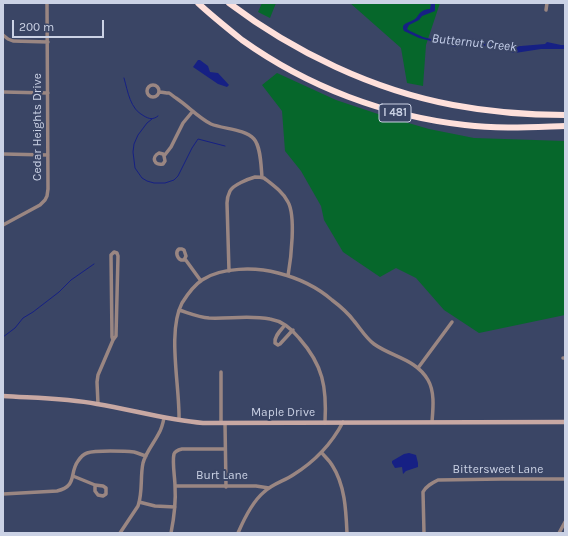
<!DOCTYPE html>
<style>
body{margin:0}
#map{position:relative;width:568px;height:536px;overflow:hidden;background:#3a4565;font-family:Karla,sans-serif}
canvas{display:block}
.frame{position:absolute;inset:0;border:4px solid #cbd2e5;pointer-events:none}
.scale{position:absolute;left:12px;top:20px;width:92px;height:18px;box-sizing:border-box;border:2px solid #cbd2e5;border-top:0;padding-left:5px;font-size:12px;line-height:14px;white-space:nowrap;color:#cbd2e5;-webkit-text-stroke:3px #3a4565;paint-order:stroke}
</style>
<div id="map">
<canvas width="568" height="536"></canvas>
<div class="frame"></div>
<div class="scale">200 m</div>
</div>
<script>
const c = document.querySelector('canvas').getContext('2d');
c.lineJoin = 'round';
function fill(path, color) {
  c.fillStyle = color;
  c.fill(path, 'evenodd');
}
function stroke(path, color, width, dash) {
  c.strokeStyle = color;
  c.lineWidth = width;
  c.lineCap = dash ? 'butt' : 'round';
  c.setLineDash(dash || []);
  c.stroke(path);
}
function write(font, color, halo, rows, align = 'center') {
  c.font = font + ' Karla,sans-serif';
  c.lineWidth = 4;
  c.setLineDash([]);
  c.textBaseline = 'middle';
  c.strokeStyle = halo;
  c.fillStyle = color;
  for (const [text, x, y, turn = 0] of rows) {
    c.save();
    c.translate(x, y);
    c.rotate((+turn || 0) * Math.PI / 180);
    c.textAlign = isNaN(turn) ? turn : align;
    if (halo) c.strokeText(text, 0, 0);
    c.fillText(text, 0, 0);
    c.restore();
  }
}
fill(new Path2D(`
 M262,3H276L270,18L258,12Z
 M350,3H440L426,45L423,86L407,83L401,48Z
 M277,73L336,100L381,115L429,129L474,138L565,141V315L479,333L444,310L416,278L396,268L380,277L343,252L324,220L321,206L301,171L285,151L282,111L262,85Z`), '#06672b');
fill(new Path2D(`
 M431,3H435V11L422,16L419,20L409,25L407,29L410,31L423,37L431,39L447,40L453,42L478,41L488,42L509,47L545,44L547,42L561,45H565V49H541L515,53L510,52L489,46L465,45L456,47L450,46L446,44L431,41L419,38L404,31C400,23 409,23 415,19C418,17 418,14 421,12C423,10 427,9 430,9Z
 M198,60H200L208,66L210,72L218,73L229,85L227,87L218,84L193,67Z
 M409,453L416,455L418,463V467L406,471L403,474L402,467L395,468L392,463V461L404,454Z`), '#162084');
stroke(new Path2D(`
 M124,78C128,92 130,109 144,116C149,119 153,120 158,116
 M152,119L147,123L138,135L134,144L133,152L135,168L142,178L147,181L154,183H165L174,180L178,176L192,148L198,139L225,146
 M3,337L15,328L23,318L33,312L59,292L71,280L94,264`), '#162084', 1);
stroke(new Path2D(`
 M546,10L547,3
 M3,35L8,39L13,41L48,42
 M147 91a6 6 0 1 1 12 0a6 6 0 1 1-12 0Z
 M3,92L48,93
 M160,92C162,92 166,93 169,93C171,94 174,97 176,98C188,106 199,118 211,124C223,129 245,129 254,139C261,147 261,167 262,177
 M3,154L48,155
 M164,156L165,161L163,164C154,166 151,157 159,153L163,154L164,156L171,147L183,123L193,111
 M3,225L40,205L45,200L47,196L48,189L47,3
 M179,249H182L184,250L186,256L184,260H181C177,258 175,252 179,249Z
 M185,259L201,281
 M229,271L227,203C227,199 228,195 230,191C233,185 248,179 255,177C258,177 261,177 264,178C273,185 283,192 288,202C296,216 291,259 288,276
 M179,310C189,313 198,317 209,318C229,319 249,315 270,319C282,321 291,328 299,338C323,365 327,387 325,423
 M285,325C281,330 274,336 275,343L278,345L280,344L291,332L293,330
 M563,358H565
 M418,368L452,322
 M221,372V423
 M98,404L97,382L98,375L113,340L116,336L118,256L117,253L114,252L111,255L112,337L113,340
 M179,420C180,387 167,332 182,303C187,295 193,286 202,280C221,267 256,267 278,273C298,278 317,287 332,300C340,306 348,313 354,321C360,328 366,338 374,344C392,357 416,359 428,380C435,392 433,409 432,422
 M225,423L226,487
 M322,453C325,457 329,460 332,465C345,485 346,510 347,533
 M73,476L95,485
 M95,485L103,486L106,488V494L103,496L98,495L95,491Z
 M175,486H256L269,488
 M3,494L57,491C78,486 69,473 78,461C80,458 84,454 87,453C95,450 126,451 134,452C138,453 142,455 146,456
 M139,502L155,506L175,507
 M120,533L138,506C143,492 140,477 143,463C146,452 154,443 159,433C162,428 163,423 164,418
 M171,533C174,518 176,501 175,486C175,478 172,462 174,454C175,451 178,450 182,449H225
 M238,533C244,519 252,502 264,492C272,484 284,481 293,475C314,462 331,445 343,422
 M424,533L423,492C426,486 432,483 438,480L502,479H565
 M559,533L565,522`), '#9a8682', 3.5);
stroke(new Path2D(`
 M3,396C34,398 66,398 97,404C133,410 167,420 203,423L565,422`), '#c8a8a3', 4.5);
stroke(new Path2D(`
 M198,3C212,16 227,28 242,40C308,87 385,116 465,125C498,129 532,127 565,126
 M229,3C294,52 373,90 453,105C490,112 527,115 565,115`), '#fee0db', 6);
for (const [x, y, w] of [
 [395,113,32]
]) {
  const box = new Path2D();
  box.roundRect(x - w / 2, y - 9, w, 18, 3);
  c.fillStyle = '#3a4565';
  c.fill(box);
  stroke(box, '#cbd2e5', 1);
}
write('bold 11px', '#cbd2e5', null, [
 ["I 481",395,113]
]);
write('12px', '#cbd2e5', '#3a4565', [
 ["Cedar Heights Drive",38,127,-90],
 ["Maple Drive",283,413],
 ["Bittersweet Lane",498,470],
 ["Burt Lane",222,476]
]);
write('italic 13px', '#c5cfea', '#3a4565', [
 ["Butternut Creek",474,43,6]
]);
</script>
